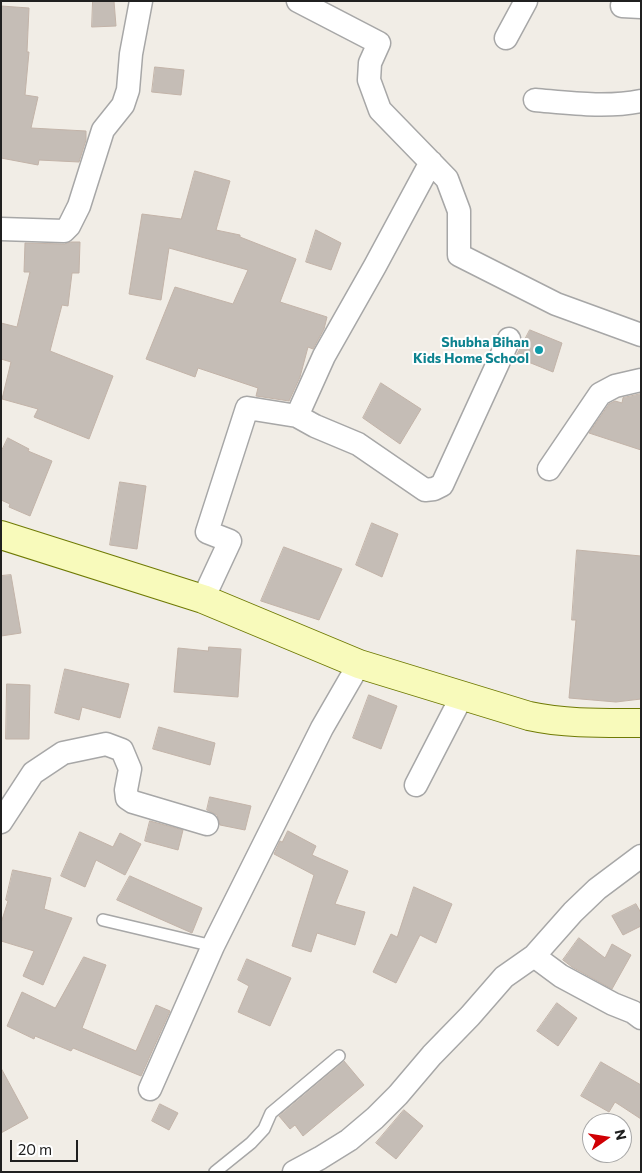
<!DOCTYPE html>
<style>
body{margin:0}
#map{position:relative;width:642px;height:1173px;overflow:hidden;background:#f1ede6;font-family:Commissioner,sans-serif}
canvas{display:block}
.frame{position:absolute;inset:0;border:2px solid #202020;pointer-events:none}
.north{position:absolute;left:582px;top:1113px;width:50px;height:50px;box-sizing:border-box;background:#fff;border:1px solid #a6a6a6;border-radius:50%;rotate:77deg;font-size:14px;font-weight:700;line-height:20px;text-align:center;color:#202020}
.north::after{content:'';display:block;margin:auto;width:18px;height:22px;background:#d00004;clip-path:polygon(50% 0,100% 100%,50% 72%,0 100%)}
.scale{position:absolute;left:10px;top:1140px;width:68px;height:22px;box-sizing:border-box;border:2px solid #202020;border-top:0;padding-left:6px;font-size:15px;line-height:18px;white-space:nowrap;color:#202020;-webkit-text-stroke:4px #fff;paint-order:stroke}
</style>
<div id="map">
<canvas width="642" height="1173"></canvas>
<div class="frame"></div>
<div class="north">N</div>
<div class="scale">20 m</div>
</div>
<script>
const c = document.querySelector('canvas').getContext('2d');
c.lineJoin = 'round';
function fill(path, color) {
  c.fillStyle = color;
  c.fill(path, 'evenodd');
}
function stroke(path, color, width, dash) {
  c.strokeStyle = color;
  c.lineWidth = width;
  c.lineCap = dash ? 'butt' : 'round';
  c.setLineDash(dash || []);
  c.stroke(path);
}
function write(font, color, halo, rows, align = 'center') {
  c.font = font + ' Commissioner,sans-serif';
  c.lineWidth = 4;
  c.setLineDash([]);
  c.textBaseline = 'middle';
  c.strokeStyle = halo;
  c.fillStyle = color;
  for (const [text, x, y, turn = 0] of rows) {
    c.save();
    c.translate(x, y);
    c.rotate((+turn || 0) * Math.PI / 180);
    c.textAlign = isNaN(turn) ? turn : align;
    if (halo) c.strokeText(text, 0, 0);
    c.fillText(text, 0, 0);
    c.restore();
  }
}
const building = new Path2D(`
 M93,1H114L116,26L92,27Z
 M1,6L29,8L27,52H29L25,95L38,97L31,128L86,131V140L79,162L39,160L38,165L1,158Z
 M155,67L184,70L181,95L152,92Z
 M195,171L230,181L216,230L240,235V237L296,259L280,302L327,317L324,329L313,349L308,347L300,377L289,401L256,396L258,388L198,368L195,377L146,359L175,287L233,304L248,270L169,248L161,300L129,294L142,214L181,219Z
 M316,230L341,243L331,270L306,262Z
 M71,242H80L79,273H72L68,306L62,305L50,351L113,376L89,439L34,417L38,409L2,399L11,362L1,359V323L17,327L30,272H24L25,243L64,244Z
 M530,330L562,343L553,372L516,357Z
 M381,383L421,409L400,444L363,418Z
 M641,394V450L589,433L609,404L615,401L622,403L623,398Z
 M8,438L29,449L28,451L52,461L30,516L9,507L10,504L1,500V452Z
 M120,482L146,486L137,549L110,545Z
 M372,523L398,534L382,577L356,565Z
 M284,547L342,569L319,620L261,601Z
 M577,550L641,556V699L616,702L569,698L576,620H572Z
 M11,575L21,633L1,636V576Z
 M209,647L241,649L238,697L174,692L178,648L208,651Z
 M65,669L129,684L120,718L82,707L79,720L55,713Z
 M7,684L30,685L29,739H6Z
 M369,695L397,706L381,749L353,738Z
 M159,727L215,743L210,765L153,749Z
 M210,797L251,806L245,830L220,825L217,815L207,810Z
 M150,821L183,830L178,850L145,841Z
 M288,831L316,846L312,855L348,871L335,904L365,912L355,945L317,933L311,952L292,946L314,875L274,854L280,841L282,842Z
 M80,832L113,847L120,833L141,844L125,875L96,860L85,887L61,876Z
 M13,870L51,878L44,909L72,918L43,985L23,976L34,951L1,941V923L8,901L6,900Z
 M130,876L202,908L192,933L117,900Z
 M414,887L452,904L436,943L420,935L396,983L373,972L391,934L397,937Z
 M636,904L641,913V926L623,935L612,916Z
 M579,938L605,958L612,944L631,955L612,989L572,967L563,960Z
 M84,957L106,965L82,1028L136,1051L156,1005L170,1011L141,1076L73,1048L71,1051L35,1036L34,1039L7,1026L22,992L55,1008Z
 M247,959L291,978L270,1026L238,1012L249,986L238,980Z
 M557,1003L577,1018L558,1046L537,1031Z
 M344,1061L364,1085L303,1136L295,1125L290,1129L279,1116Z
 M601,1062L641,1085V1119L615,1102L609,1112L581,1096Z
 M1,1068L28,1118L1,1133Z
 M160,1104L178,1113L169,1130L152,1121Z
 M404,1110L423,1126L396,1159L376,1143Z`);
fill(building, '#c5bdb6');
stroke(building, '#c2b3a8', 1);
const lane = new Path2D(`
 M103,920L213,946
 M215,1172L251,1143L264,1129L271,1113L339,1056`);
const street = new Path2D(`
 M298,1L379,43L370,63L369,80L380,110L447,179L459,211V255L556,304L641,335
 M622,6L641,7
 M506,38L526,1
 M535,100C570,103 606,108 641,101
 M1,229L64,231L69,226L79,206L103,130L123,105L128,90L131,54L141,1
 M297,416L324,356L375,266L431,162
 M549,469L600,394L615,386L641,380
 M203,599L230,541L207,532L247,408L297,416L315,426L358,444L425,490L434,489L442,485L509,339
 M416,785L462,696
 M1,822L33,773L63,753L106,744L122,750L130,769L126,790L127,798L133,802L207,824
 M534,956L573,912L597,889L641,856
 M150,1089L213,946L322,728L359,664
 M294,1172L320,1158L349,1140L375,1118L398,1095L432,1055L470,1016L504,977L534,956L561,976L613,1004L633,1012L641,1018`);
const secondary = new Path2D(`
 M1,535L203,599L359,664L529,716C566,724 603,723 641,723`);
stroke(lane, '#a7a7a7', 14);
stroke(street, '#a7a7a7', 25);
stroke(secondary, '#6f7a04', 30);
stroke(lane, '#fff', 11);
stroke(street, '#fff', 22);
stroke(secondary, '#f8fabb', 28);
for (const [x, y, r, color] of [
 [539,350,5,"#0f9aa8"]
]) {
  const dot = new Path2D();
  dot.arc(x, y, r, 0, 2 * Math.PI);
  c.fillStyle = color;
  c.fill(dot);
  stroke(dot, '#fff', 2);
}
write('bold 14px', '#0d838f', '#fff', [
 ["Shubha Bihan",529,342],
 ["Kids Home School",529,358]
], 'right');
</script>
